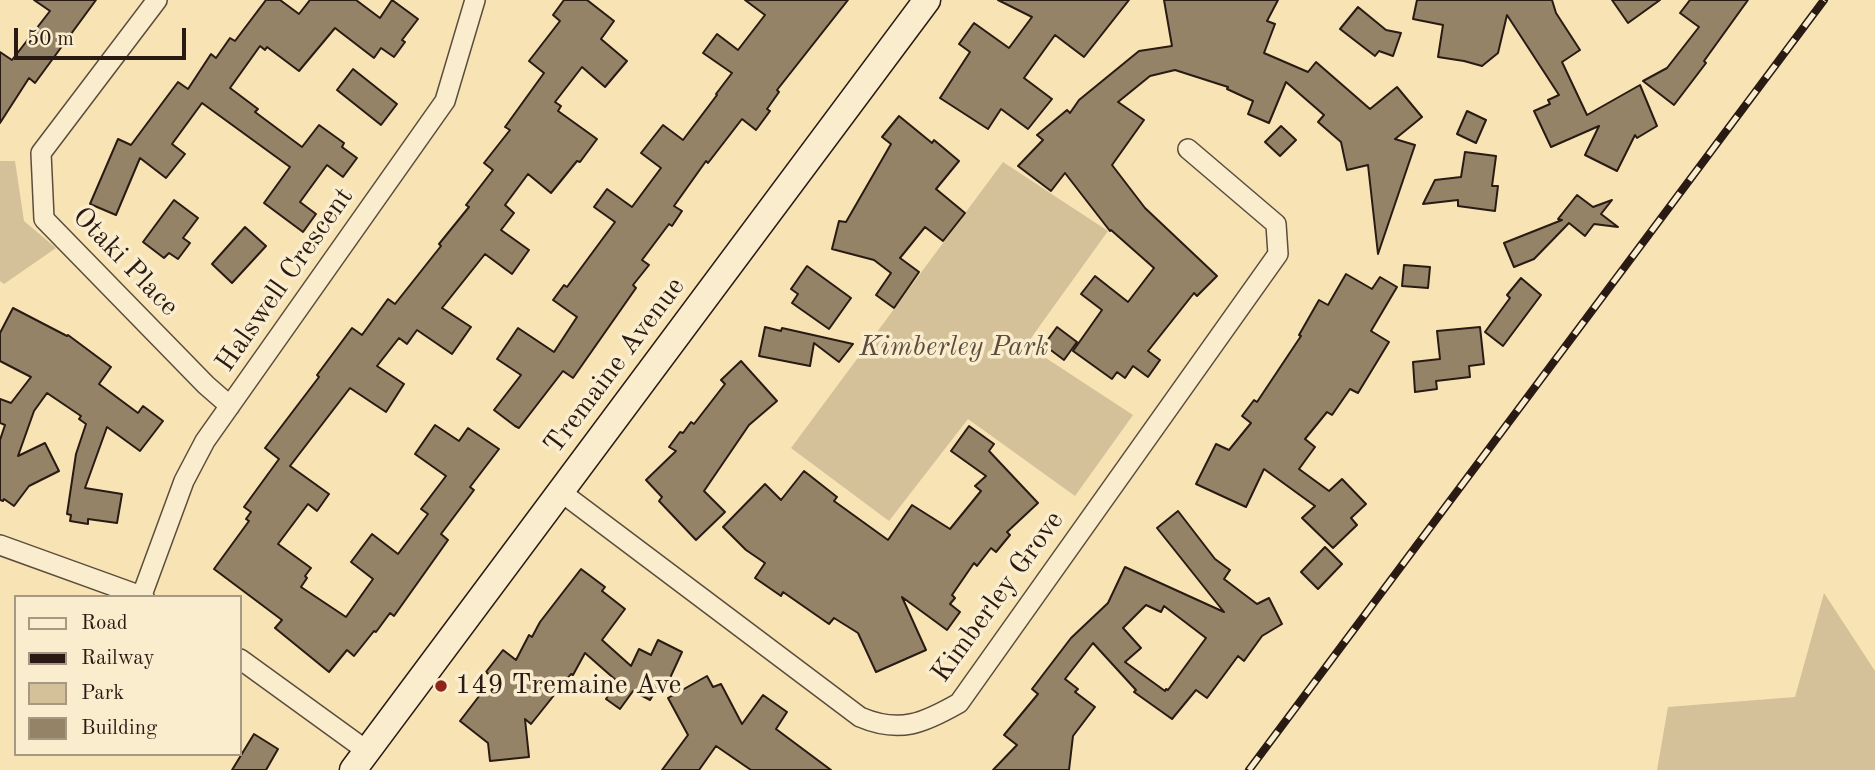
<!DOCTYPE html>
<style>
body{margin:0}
#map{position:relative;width:1875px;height:770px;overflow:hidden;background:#f7e3b4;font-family:"Old Standard TT",serif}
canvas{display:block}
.legend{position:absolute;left:14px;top:595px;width:228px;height:161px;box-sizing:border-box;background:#faedce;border:2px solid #a69984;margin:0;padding:9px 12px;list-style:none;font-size:21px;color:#291a14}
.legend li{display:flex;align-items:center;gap:14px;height:35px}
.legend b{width:35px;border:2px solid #a69984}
.scale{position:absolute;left:14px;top:28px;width:172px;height:32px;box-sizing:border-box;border:4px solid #291a14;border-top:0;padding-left:9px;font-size:21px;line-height:24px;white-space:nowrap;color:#291a14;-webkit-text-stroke:5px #faedce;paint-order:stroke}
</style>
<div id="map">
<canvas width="1875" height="770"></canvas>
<ul class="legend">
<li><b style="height:9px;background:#faedce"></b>Road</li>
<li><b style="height:9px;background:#291a14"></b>Railway</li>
<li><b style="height:19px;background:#d4c199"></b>Park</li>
<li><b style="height:19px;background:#948367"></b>Building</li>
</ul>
<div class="scale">50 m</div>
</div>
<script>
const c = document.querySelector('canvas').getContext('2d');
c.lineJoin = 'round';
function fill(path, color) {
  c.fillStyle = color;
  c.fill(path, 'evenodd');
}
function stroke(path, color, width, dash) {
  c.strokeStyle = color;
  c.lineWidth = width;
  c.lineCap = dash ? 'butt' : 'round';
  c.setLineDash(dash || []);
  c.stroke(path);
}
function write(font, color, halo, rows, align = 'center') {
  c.font = font + ' "Old Standard TT",serif';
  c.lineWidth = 7;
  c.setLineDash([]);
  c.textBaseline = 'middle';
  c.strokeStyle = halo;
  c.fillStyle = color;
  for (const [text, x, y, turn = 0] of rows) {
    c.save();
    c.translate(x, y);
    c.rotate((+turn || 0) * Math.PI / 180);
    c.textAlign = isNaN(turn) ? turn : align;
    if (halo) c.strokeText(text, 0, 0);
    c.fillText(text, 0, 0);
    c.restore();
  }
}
fill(new Path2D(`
 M0,161H15L24,221L56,248L4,284L0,281Z
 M1003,162L1108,231L1026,345L1133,415L1075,496L968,419L889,521L791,448Z
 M1824,593L1875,671V770H1657L1668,707L1795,697Z`), '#d4c199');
const building = new Path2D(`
 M34,0H96L35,83L29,78L0,123V52L12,60L50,11Z
 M266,0H280L299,14L310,0H356L380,18L392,0L418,19L402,40L405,42L394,57L381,48L374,58L335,28L299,71L267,47L265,50L260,46L230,88L258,109L255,112L302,147L319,125L344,143L342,147L357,158L343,177L327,165L300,202L316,214L303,232L264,203L290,167L202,103L172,144L185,154L166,178L140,158L116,215L90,204L118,139L131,145L178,82L188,89L211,54L216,58L230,38L235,41Z
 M564,0H587L614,21L601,39L627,61L605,87L582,67L555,102L561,106L558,111L597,139L580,162L577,161L551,193L528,174L505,205L514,213L501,230L529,250L512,274L485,254L442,308L471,327L452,354L417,330L407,344L399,338L377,366L404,384L386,412L350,388L290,466L329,494L317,511L308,504L278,544L311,568L305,576L307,578L301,587L346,617L373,579L351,562L372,534L398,554L428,514L421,509L446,476L415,454L435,425L459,441L468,428L499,449L470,487L474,490L441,534L448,540L394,616L390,613L376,632L374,631L354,656L347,650L329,672L275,628L282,620L214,569L249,521L246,519L251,512L244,507L279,459L265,448L319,377L317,375L352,328L362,335L388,299L395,304L441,246L439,244L469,207L466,205L493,170L484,163L510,130L505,127L544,73L529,61L560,21L553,15Z
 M745,0H848L777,90L779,92L767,109L770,111L756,130L742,119L708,163L706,161L674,206L682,211L672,226L669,224L642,260L649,265L633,285L636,288L573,378L563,371L519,428L515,426L494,410L521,375L497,359L518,328L554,352L577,317L553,300L564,285L567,287L615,222L594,207L607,189L632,207L661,168L641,153L663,125L683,140L717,95L716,94L732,73L703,53L717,34L738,50L765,15Z
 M998,0H1129L1084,57L1055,35L1024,78L1052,99L1028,129L1001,109L988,129L940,98L970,52L959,44L974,23L1009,48L1032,17Z
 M1164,0H1278L1267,21L1275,24L1264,53L1308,72L1316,62L1370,109L1397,87L1422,117L1395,139L1415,145L1378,254L1368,165L1347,170L1341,142L1318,122L1324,115L1286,82L1269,123L1248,114L1253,101L1227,89L1228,87L1175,70L1150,76L1118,102L1144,120L1112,165L1145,208L1217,276L1197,296L1194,293L1148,351L1160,360L1148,377L1133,366L1125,378L1117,372L1112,379L1073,351L1102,310L1081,294L1095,276L1128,302L1154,268L1111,230L1110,231L1065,173L1051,191L1018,166L1043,140L1037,135L1067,110L1070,113L1079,100L1139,51L1172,46Z
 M1417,0H1552L1556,13L1580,50L1562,62L1587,115L1640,85L1657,126L1637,138L1635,135L1617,171L1585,155L1599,126L1551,147L1534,111L1550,104L1548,100L1559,95L1507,15L1498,53L1482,66L1464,61L1438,57L1443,25L1413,19Z
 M1612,0H1660L1628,23Z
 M1690,0H1748L1704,61L1706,63L1674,105L1643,81L1667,68L1699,27L1680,13Z
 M1358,7L1386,30L1401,33L1393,56L1379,51L1375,56L1340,29Z
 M353,69L397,104L381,125L337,90Z
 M1467,111L1486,120L1476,143L1457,134Z
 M899,116L932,143L934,140L959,161L936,189L965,213L943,241L925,227L900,258L919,272L894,308L876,295L891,273L874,260L832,249L839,221L846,222L891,144L882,137Z
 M1281,126L1296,140L1280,156L1265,142Z
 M1465,152L1496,156L1492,186H1498L1495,211L1458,206V200L1423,204L1435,180L1461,177Z
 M1577,195L1593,207L1612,200L1601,214L1618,227L1594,224L1585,236L1569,223L1534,259L1514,267L1504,243L1562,220L1558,219Z
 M174,200L198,218L183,238L190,243L178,259L169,253L164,258L143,242Z
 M245,227L266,246L232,283L212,264Z
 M1404,265L1430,267L1428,288L1402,286Z
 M807,266L851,298L829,329L792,303L798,294L791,289Z
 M1346,274L1372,289L1380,277L1397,287L1371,331L1389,342L1358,393L1350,389L1332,415L1327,412L1305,439L1315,447L1299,469L1329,491L1342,479L1366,504L1351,518L1357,525L1333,548L1302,518L1315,506L1264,469L1246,507L1196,484L1216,444L1229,450L1251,423L1242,416L1254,400L1257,402L1301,336L1299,335L1319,300L1328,305Z
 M1521,278L1541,295L1503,346L1485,332L1510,298L1507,295Z
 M13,308L67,336L68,335L111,367L99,384L138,413L143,406L163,421L140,451L107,427L85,488L122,494L117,523L88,519V524L70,521L71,515L67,514L76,454L86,424L79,419L81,416L47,393L34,411L18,456L45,443L59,471L29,486L14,506L4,499L3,501L0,500V440L5,425L0,423V399L11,403L31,377L0,361V333Z
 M765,327L781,331L782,328L853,344L839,362L814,343L810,366L759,356Z
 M1057,327L1077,342L1064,360L1044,345Z
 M1480,327L1484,364L1469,366L1470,377L1436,381L1437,389L1415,392L1413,362L1440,359L1437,331Z
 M741,361L777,401L749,425L704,491L725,512L696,540L659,501L662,497L646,480L676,451L669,447L680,432L683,433L691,422L694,424L725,384L721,380Z
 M969,426L994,444L989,451L1038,503L1007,532L1010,535L996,552L991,548L977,566L974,563L952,595L955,598L950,604L960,612L947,630L902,597L926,650L876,672L858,633L834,618L829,624L783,592L781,596L755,578L765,563L746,550L723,527L765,484L781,500L804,471L837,497L834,501L888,540L912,505L950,529L981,491L975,486L986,476L951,451Z
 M1178,511L1215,559L1230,570L1224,579L1257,604L1269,598L1282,624L1262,636L1244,661L1238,656L1207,698L1196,690L1172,719L1134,692L1136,690L1093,643L1065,679L1078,689L1075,692L1095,707L1073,736L1069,770H993L1017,745L1004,735L1038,694L1032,689L1071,638L1108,603L1125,567L1224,612L1157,528ZM1146,605L1161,612L1164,606L1206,638L1168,690L1166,689L1165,691L1125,662L1141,648L1123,628Z
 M1325,547L1342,564L1318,589L1301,572Z
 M581,569L605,587L602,591L625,609L602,640L631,666L639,649L651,655L658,640L682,652L664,691L660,683L650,700L633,691L620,709L606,699L618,682L585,653L573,675L571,674L531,724L525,719L529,757L490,761L488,743L460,721L493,678L486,672L503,650L516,660L529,635L532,637L540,622Z
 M707,676L713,687L721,684L742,724L763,695L787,712L776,729L831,770H751L716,746L699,770H662L688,735L668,698Z
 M254,734L278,749L266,770H232Z`);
fill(building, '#948367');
stroke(building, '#291a14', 2);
const minor = new Path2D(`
 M157,0L41,153L44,219L206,385L230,406
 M561,492L860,717C900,734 924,723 959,703L1278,254L1276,224L1188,149
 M0,545L144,597
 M142,595L184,481L205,441L445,101L475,0
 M240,659L367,751`);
const secondary = new Path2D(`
 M353,770L927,0`);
stroke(minor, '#5c4c3c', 22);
stroke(secondary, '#291a14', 29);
stroke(minor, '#faedce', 19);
stroke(secondary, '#faedce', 26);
const rail = new Path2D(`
 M1249,770L1824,0`);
stroke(rail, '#291a14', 8);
stroke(rail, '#faedce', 5, [16]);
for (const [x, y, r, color] of [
 [441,686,7,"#8f2418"]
]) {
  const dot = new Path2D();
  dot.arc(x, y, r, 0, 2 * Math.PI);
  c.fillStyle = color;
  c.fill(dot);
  stroke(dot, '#faedce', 2.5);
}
write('28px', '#291a14', '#faedce', [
 ["Otaki Place",125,262,46],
 ["Halswell Crescent",285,280,-55],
 ["Tremaine Avenue",615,366,-53],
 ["Kimberley Grove",998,597,-54]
]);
write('italic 28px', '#5c4c3c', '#faedce', [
 ["Kimberley Park",954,348]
]);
write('28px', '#291a14', '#faedce', [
 ["149 Tremaine Ave",455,686]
], 'left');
</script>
